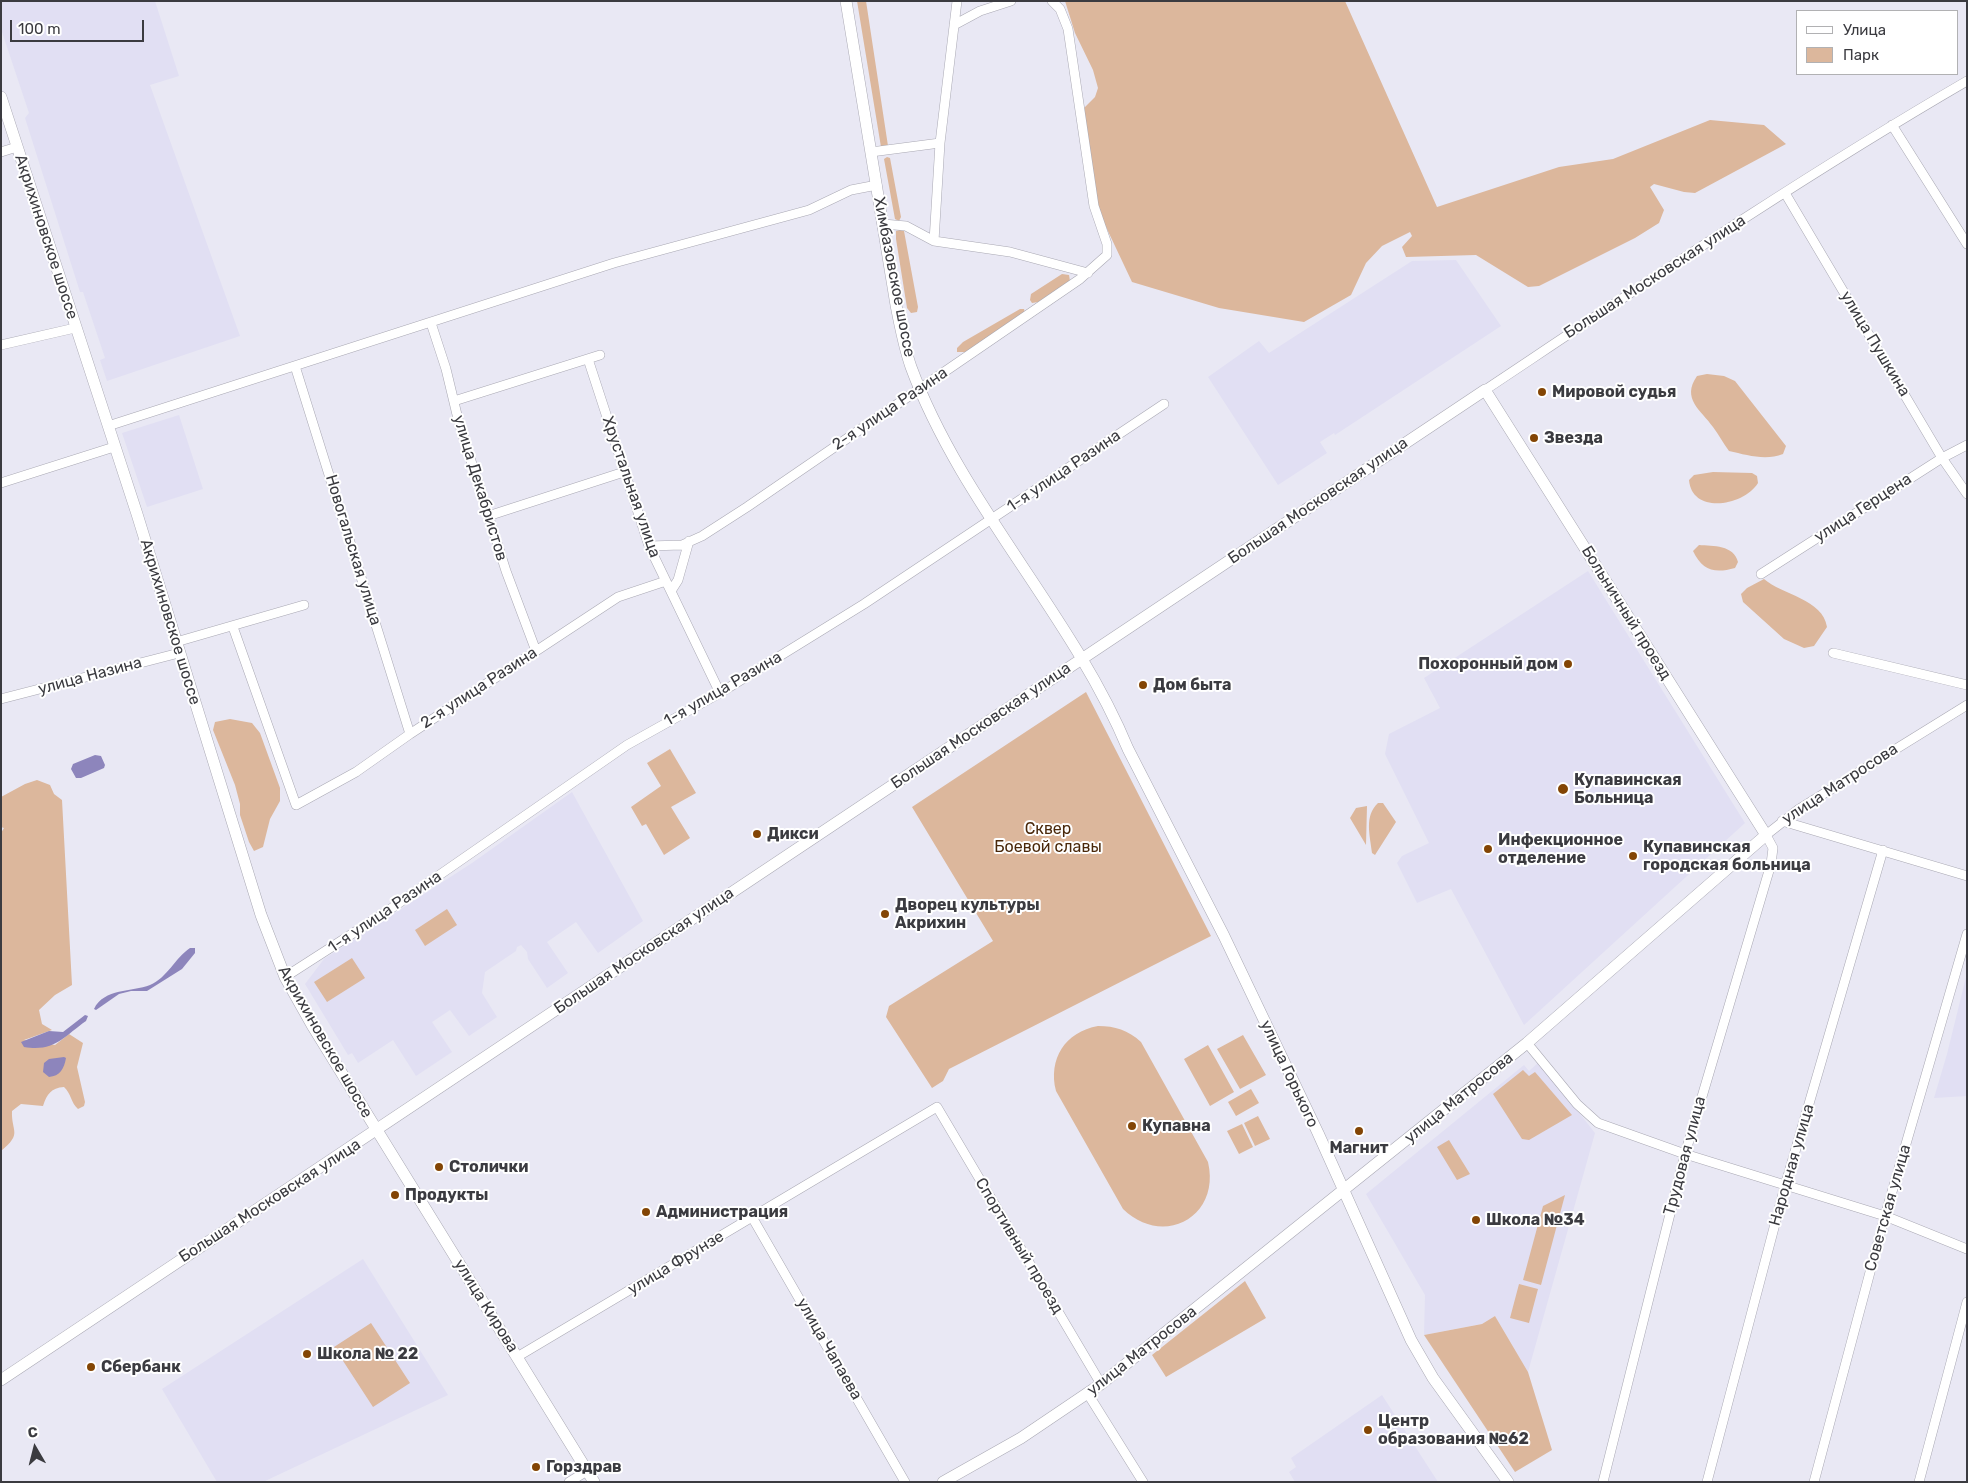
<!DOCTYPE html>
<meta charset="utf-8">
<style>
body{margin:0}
#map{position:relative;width:1968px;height:1483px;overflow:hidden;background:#e9e8f4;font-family:Rubik,sans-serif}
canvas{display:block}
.frame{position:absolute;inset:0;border:2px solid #3b3b40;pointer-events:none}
.legend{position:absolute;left:1796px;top:10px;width:162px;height:65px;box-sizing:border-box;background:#fff;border:1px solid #b1b1b3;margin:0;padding:6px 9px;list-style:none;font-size:15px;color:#3b3b40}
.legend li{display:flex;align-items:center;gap:10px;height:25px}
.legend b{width:25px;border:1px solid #b1b1b3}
.north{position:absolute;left:10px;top:1423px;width:50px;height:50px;-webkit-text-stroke:4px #fff;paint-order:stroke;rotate:352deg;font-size:14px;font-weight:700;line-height:20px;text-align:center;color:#3b3b40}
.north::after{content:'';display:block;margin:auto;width:18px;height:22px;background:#3b3b40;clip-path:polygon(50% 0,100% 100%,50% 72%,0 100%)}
.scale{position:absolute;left:10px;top:20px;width:134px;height:22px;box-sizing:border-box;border:2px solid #3b3b40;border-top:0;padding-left:6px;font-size:15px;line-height:18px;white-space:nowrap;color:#3b3b40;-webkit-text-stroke:4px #fff;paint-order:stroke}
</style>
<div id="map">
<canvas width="1968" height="1483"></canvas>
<div class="frame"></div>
<ul class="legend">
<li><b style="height:6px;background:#fff"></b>Улица</li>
<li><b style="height:14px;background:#dcb79c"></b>Парк</li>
</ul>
<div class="north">С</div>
<div class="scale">100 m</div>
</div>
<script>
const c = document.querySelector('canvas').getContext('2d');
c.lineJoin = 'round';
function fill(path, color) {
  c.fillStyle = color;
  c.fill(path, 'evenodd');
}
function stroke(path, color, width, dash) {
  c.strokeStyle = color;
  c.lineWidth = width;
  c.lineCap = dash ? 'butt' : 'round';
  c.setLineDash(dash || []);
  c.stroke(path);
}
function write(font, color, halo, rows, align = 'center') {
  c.font = font + ' Rubik,sans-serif';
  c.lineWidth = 4;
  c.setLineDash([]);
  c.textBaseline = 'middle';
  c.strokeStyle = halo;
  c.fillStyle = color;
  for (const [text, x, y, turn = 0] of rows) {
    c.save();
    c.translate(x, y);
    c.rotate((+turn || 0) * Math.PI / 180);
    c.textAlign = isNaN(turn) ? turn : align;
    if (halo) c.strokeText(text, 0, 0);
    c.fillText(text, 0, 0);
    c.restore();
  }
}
fill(new Path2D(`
 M1,1H155L179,76L150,85L240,336L107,381L100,360L105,358L83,292H80L25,118L29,113L1,29Z
 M1456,260L1501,326L1335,435L1334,433L1320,442L1327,453L1278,485L1208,377L1259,341L1269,353L1412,261Z
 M179,415L203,489L147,507L122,433Z
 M1588,571L1745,823L1524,1025L1451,889L1417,903L1397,863L1402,856L1429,843L1385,754L1389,734L1440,708L1424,678Z
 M572,792L643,921L598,953L576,922L547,942L568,973L547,988L528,959L527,952L521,945L517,947L516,951L485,972L482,993L497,1017L469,1036L450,1010L432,1022L452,1052L416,1076L393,1040L358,1063L352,1053L348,1055L305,984L324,959L472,863Z
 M1967,973V1096L1934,1098L1947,1054Z
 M1539,1062L1595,1133L1528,1372L1495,1316L1482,1324L1424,1335L1425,1295L1366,1194L1524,1065L1529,1071Z
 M363,1259L448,1395L263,1482H217L162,1389Z
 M1382,1395L1438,1482H1295L1289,1472L1296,1467L1291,1458Z`), '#e1dff3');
fill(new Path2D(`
 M857,1H866L888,146L881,147Z
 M1065,1H1345L1437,207L1559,167L1613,159L1710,120L1764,125L1786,144L1695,193L1684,192L1654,184L1650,187L1664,210L1659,223L1635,238L1539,286L1528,287L1476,255L1406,257L1402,247L1412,236L1410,232L1382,246L1366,263L1351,295L1304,322L1219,308L1132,282L1098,210L1092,179L1084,108L1095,97L1098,88L1093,70L1075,33Z
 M887,157L890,158L901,217L899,221L895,219L884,159Z
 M900,230L904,231L918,307L917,312L911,313L907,308L896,239V231Z
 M1062,274L1069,275L1070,281L1038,302L1032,303L1030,300L1031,294Z
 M1020,309H1024L1025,313L969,352H957V348L963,342Z
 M1707,374L1724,376L1735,381L1786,446L1783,454C1765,461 1747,455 1729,451C1723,443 1719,435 1713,427C1701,410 1681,399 1697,376Z
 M1713,472L1752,473L1757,476L1758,483C1744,506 1692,515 1689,480L1694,475Z
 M1699,545C1713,546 1734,545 1738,562L1735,568C1714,574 1702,570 1693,551Z
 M1764,579C1782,595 1823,599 1827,627L1814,646L1804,648L1784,639L1743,602L1741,594L1747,588Z
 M1086,692L1211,936L949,1069L943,1081L932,1088L886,1017L889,1006L993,941L912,807Z
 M230,719L252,723L260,733L280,788V801L270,819L263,847L254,851L249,842L240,815V804L235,785L213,730L215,722Z
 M670,749L696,793L671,807L690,838L664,855L646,824L642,826L631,807L661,786L647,763Z
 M37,780L50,785L54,794L62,800L72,985L55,995L39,1010L42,1024L52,1030L24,1040L55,1045L69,1034L83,1043L77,1067L85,1102L84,1106L78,1109C71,1103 71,1093 64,1087C51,1088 47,1094 43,1106L21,1104L12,1111C11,1132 23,1133 1,1151V833L4,828L1,827V797L25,784Z
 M1378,803H1383L1396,822L1375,855L1372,853C1370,835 1364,816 1378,803Z
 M1367,806L1366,845L1350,818L1356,808Z
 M447,909L457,925L425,946L415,930Z
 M352,958L365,978L327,1002L314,982Z
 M1098,1026C1115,1026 1128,1030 1141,1042L1208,1162C1221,1217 1163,1248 1123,1209L1056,1091C1048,1059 1065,1032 1098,1026Z
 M1243,1035L1266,1075L1240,1089L1217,1049Z
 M1208,1045L1234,1092L1210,1106L1184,1059Z
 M1523,1070L1529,1076L1535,1072L1572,1115L1529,1140L1522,1139L1493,1094Z
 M1251,1089L1259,1103L1236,1116L1228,1102Z
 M1258,1116L1270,1139L1255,1146L1244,1123Z
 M1242,1124L1253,1147L1239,1154L1227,1131Z
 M1449,1140L1470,1174L1457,1180L1437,1147Z
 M1565,1195L1541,1285L1523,1280L1543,1206Z
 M1245,1281L1266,1318L1166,1377L1152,1355Z
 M1519,1284L1538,1289L1529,1323L1510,1318Z
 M1495,1316L1528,1372L1552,1450L1515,1472L1424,1335L1482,1324Z
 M371,1323L410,1383L373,1407L334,1347Z`), '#dcb79c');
fill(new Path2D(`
 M95,755L101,756L105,765L104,768L81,778H76L71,769L73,764Z
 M190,948H195V953L182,969L147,991H131L119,994L96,1010L94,1009C104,988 132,992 150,985C167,978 175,958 190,948Z
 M85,1015L88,1016L86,1021C63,1037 55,1052 24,1047L21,1042L49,1031L63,1032Z
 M64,1057L66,1058C64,1069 60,1076 49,1077L43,1072L44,1063L49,1059Z`), '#8d85bc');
const street = new Path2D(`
 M954,25L980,11L1011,1
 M1892,125L1967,244
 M1,152L17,147
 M871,152L940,143
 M1785,193L1942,458L1967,494
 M883,224L906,226L934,241L1010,252L1088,273
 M934,241L940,143L957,1
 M431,323L446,369L459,423L506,571L536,651
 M1,345L75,328
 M588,359L649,546L720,693
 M295,366L410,734
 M1485,390C1644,284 1802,177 1967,81
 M454,401L600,355
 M108,426L614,263L809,210L851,190L877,185
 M1,483L114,447
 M488,516L624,472
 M649,546L682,545L702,536L747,507L1080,279L1107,255V244L1094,206L1068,29L1060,9L1052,1
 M1761,574L1942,458L1967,445
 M671,591L678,580L689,541
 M233,627L296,805L356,772L410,734L618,597L666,581
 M176,642L304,605
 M1833,653L1967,685
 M1,699L179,653
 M1782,821L1967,876
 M285,977L386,912L627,745L720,693L864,604L1164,404
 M1527,1043L1577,1104L1598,1123L1685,1154L1885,1216L1967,1249
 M752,1217L905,1482
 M517,1357L937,1107L1101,1384
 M1088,1394L1143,1482
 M569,1482L587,1471
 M1603,1482L1685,1154L1771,864L1773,848L1766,835L1799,809L1967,705
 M1707,1482L1785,1186L1883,850
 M1814,1482L1885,1216L1967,934
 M1919,1482L1967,1302`);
const secondary = new Path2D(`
 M846,1L896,305C900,326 904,347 911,367C962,505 1072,614 1128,749L1224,936L1318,1133L1411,1340L1433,1378L1508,1482
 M1,97L137,514L261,915L285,977L312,1025L594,1482
 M1,1380L1485,390L1766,835L1527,1043L1101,1384L1021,1438L943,1482`);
stroke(street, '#a9a8b3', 10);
stroke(secondary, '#a9a8b3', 12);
stroke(street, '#fff', 9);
stroke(secondary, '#fff', 11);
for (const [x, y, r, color] of [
 [1542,392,5,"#834505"],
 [1534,438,5,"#834505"],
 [1568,664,5,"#834505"],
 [1143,685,5,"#834505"],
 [1563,789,6,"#834505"],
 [757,834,5,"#834505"],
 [1488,849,5,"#834505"],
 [1633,856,5,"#834505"],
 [885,914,5,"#834505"],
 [1132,1126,5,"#834505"],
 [1359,1131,5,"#834505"],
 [439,1167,5,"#834505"],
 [395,1195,5,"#834505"],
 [646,1212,5,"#834505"],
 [1476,1220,5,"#834505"],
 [307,1354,5,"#834505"],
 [91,1367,5,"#834505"],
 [1368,1430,5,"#834505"],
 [536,1467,5,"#834505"]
]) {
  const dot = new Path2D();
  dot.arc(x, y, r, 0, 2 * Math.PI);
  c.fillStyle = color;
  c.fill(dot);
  stroke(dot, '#fff', 2);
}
write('16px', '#3b3b40', '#fff', [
 ["Акрихиновское шоссе",46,237,72],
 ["Химбазовское шоссе",894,277,79],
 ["Большая Московская улица",1655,277,-33],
 ["улица Пушкина",1875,344,59],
 ["2-я улица Разина",890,409,-34],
 ["1-я улица Разина",1064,471,-34],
 ["Хрустальная улица",631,487,71],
 ["улица Декабристов",480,488,73],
 ["Большая Московская улица",1318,501,-34],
 ["улица Герцена",1863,508,-33],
 ["Новогальская улица",353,550,73],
 ["Больничный проезд",1626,613,58],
 ["Акрихиновское шоссе",170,622,73],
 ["улица Назина",90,676,-15],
 ["2-я улица Разина",479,688,-33],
 ["1-я улица Разина",723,689,-30],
 ["Большая Московская улица",981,726,-34],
 ["улица Матросова",1840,784,-33],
 ["1-я улица Разина",385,912,-34],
 ["Большая Московская улица",644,951,-34],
 ["Акрихиновское шоссе",325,1042,60],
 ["улица Горького",1289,1074,65],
 ["улица Матросова",1459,1098,-39],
 ["Трудовая улица",1685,1156,-75],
 ["Народная улица",1792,1165,-74],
 ["Большая Московская улица",270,1201,-33],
 ["Советская улица",1888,1208,-74],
 ["Спортивный проезд",1019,1246,59],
 ["улица Фрунзе",676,1263,-31],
 ["улица Кирова",486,1306,58],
 ["улица Чапаева",829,1349,60],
 ["улица Матросова",1142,1351,-38]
]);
write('bold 16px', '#3b3b40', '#fff', [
 ["Мировой судья",1552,392],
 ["Звезда",1544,438],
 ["Похоронный дом",1558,664,"right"],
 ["Дом быта",1153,685],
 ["Купавинская",1574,780],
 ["Больница",1574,798],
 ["Дикси",767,834],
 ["Инфекционное",1498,840],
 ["отделение",1498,858],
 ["Купавинская",1643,847],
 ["городская больница",1643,865],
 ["Дворец культуры",895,905],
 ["Акрихин",895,923],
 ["Купавна",1142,1126],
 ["Магнит",1359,1148,"center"],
 ["Столички",449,1167],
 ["Продукты",405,1195],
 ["Администрация",656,1212],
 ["Школа №34",1486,1220],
 ["Школа № 22",317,1354],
 ["Сбербанк",101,1367],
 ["Центр",1378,1421],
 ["образования №62",1378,1439],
 ["Горздрав",546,1467]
], 'left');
write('16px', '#4a280a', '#fff', [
 ["Сквер",1048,829],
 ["Боевой славы",1048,847]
]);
</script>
